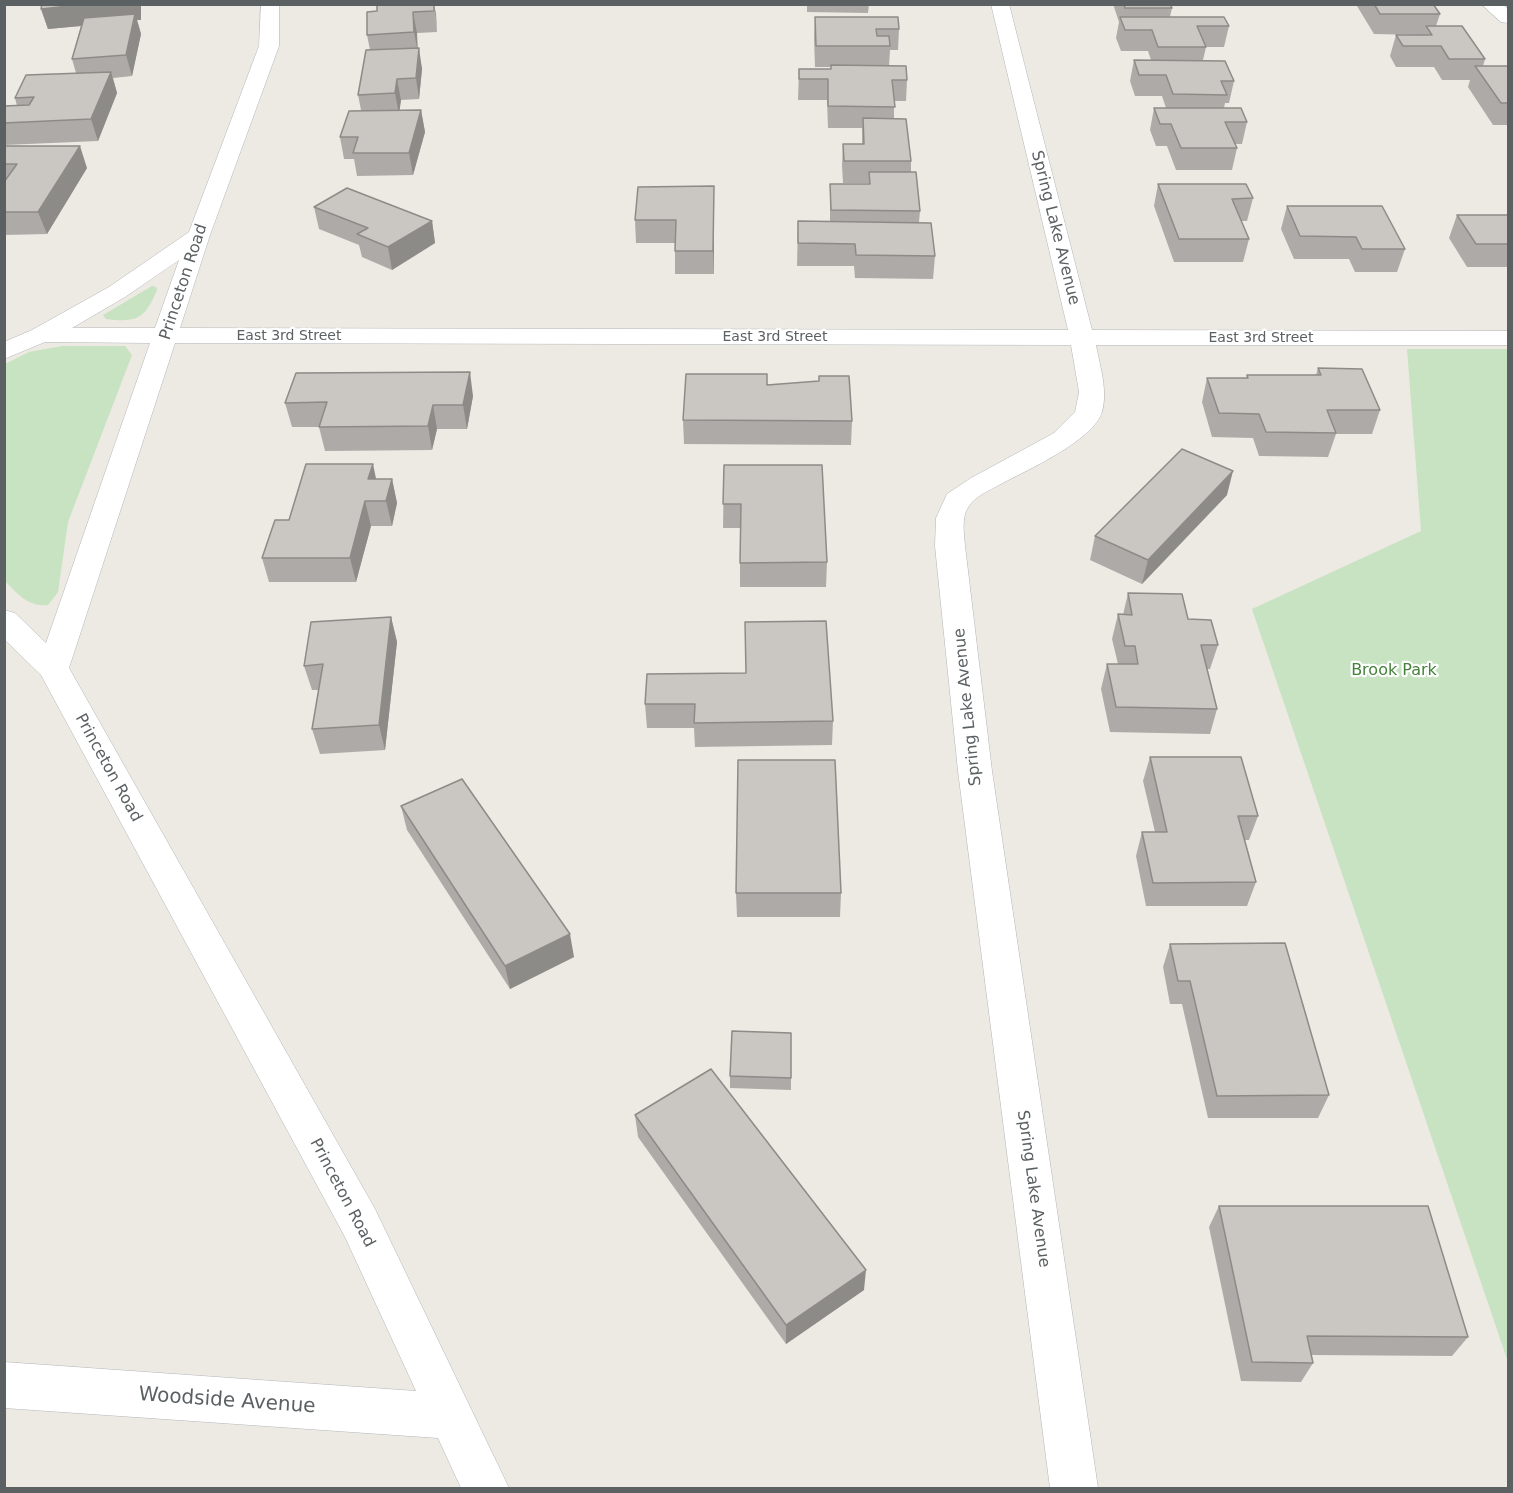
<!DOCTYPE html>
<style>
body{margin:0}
#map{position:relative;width:1513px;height:1493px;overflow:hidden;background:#ede9e3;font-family:"DejaVu Sans",sans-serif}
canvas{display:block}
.frame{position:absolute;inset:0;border:6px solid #5b6063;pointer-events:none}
</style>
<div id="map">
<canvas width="1513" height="1493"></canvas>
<div class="frame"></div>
</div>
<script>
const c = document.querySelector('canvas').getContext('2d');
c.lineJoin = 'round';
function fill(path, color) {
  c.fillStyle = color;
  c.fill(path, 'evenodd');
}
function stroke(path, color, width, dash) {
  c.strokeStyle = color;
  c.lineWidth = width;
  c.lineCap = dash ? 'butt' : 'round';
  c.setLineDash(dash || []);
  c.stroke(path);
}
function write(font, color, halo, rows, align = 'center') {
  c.font = font + ' "DejaVu Sans",sans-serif';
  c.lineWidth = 4.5;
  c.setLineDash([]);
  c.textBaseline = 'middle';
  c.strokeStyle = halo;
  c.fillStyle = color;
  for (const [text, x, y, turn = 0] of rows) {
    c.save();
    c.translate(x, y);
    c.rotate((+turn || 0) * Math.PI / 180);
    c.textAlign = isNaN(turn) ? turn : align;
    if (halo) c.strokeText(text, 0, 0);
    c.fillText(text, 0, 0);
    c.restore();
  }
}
fill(new Path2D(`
 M152,286L156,287L157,290C145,318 138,323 106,319L103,315Z
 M62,346H125L132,355L68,522L58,592L48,605C28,607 18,594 5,581V364L29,352Z
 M1407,349H1508V1362L1252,609L1421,531Z`), '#c7e3c1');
const minor = new Path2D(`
 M261,4H279V46L210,235L180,328L1068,330L991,4H1009L1092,330L1508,331V345H1096C1100,367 1108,390 1102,412C1093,441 1025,471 999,485C990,490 974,497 969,506C961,517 964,533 965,546L992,771L1098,1488H1050L958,771L935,546L936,518L947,494L971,478L1054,433L1075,412L1079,392L1071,345L175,343L69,668L375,1209L509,1488H461L438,1438L4,1408V1362L416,1391L345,1237L41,675L4,639V610L15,613L46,643L150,343L45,342L4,359V342L32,330L109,287L189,232L259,46ZM179,260L155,328H72L125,297Z
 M1481,4H1502L1508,9V23L1501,22Z`);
stroke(minor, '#b3b6b9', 1);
fill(minor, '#fff');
fill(new Path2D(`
 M434,4L437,32L417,33V48L422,69L419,99L401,100L399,110H421L425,132L413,175L357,176L354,159H344L340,137L361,110L358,95L370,50L367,35L377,11Z
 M807,4H869L868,13L807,12Z
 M1113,4H1170L1172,8L1170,17L1229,26L1224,47H1206L1203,60L1234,81L1229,103H1225L1224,108L1247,122L1242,144H1235L1237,148L1232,170H1176L1167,146H1156L1150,130L1154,108H1166L1162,96H1135L1130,81L1134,60H1151L1148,51H1121L1116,38L1119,22Z
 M1358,4H1433L1440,14L1436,26L1485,59L1483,66H1509V125H1493L1468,87L1470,80H1442L1434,67H1396L1390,56L1396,35H1423L1374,34L1357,6Z
 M41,9L141,20H137L141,34L132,76L113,78L117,93L98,141L4,145V106H17L15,98L76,73L72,59L81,26L48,29Z
 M815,17L899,29L898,50H890L889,66L907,80L906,101H894V119L911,161V172L920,211L919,222L935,256L933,279L855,278L854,266H797L798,221L830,222V184H869V183H843L842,166L843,144H862V128H828L827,100H798L799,69H831V67H815L814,38Z
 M4,146L87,168L47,234L4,235Z
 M1158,184L1253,198L1247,221H1241L1249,239L1243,262H1174L1154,206Z
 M1287,206L1405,249L1397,272H1355L1349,259H1294L1281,229Z
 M314,207L432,221L435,243L392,270L362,257L359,245L319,229Z
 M714,209V274H675V243H636L635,220Z
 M1457,215H1509V267H1467L1449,238Z
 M1318,368L1380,410L1372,434H1336L1328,457L1259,456L1253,438L1212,437L1202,402L1207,378H1246L1247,375H1316Z
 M767,385L852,421L851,445L684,444L683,420Z
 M473,396L467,429H437L432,450L325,451L319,427H292L285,403Z
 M724,465L827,562L826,587H740V528H723Z
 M376,479H392L397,503L392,526H371L356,582H269L262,558L289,520Z
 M1227,495L1142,584L1090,560L1095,536Z
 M1128,593L1188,619L1218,645L1210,669H1207L1217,709L1210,734L1110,732L1101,689L1107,664H1118L1112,639L1118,614L1123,615Z
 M391,617L397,642L385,750L320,754L312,729L319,690H312L304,666Z
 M647,674L833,721L832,745L695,747L694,728H647L645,704Z
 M1150,757L1258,816L1249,840H1245L1256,882L1247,906H1146L1136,856L1142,832H1155L1143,781Z
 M401,806L574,957L510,989L407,830Z
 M736,893H841L840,917H737Z
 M1170,944L1329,1095L1318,1118H1208L1182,1004H1170L1163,967Z
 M791,1033V1090L730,1088V1076Z
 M635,1115L864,1290L786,1344L638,1137Z
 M1219,1206L1468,1337L1452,1356L1312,1355L1313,1363L1301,1382L1241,1381L1209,1227Z`), '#aeaaa7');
fill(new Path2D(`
 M86,4H141V20H137L141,34L132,76L126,55L134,21L48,29L41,9Z
 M434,4L436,14L437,32Z
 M413,12L417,33L418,53L414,32Z
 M419,48L422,69L419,99L416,78Z
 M111,72L117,93L98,141L91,119Z
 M397,79L401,100L399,115L395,93Z
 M421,110L425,132L413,175L409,153Z
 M80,146L87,168L47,234L38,212Z
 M714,186V274L713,251Z
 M432,221L435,243L392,270L388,247Z
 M470,372L473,396L467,429L463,405Z
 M433,405L437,429L432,450L428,426Z
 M373,464L378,488L368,479Z
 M1233,471L1227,495L1142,584L1148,560Z
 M392,479L397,503L392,526L386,501Z
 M365,501L371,526L356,582L350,558Z
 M391,617L397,642L385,750L379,725Z
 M570,934L574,957L510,989L505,966Z
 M866,1270L864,1290L786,1344V1325Z`), '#8d8b88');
const building = new Path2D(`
 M42,4H86L41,9Z
 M377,4H434V11L413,12L414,32L367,35V12L377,11Z
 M1124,4H1170L1172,8H1125Z
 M1374,4H1433L1440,14H1380Z
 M135,14L126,55L72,59L84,18Z
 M815,17H898L899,29H876L877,36H889L890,46H816Z
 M1120,17H1224L1229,26H1197L1206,47H1158L1152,30H1125Z
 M1426,26H1462L1485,59H1449L1441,46H1403L1396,35H1432Z
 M419,48L416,78L397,79L395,93L358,95L366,50Z
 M1134,60L1225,61L1234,81H1221L1227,95L1173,94L1166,75H1139Z
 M831,65L906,66L907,80H892L895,107L828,106V79H799V69H831Z
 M1475,66H1509V103H1501Z
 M111,72L91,119L4,123V106L29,105L34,97L15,98L26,75Z
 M1154,108H1241L1247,122H1225L1237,148H1181L1171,124H1160Z
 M421,110L409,153H353L358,137H340L349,111Z
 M863,118L906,119L911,161H844L843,144H864Z
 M4,146H80L38,212H4V182L17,164H4Z
 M869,172H916L920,211L831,210L830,184H870Z
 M1158,184H1246L1253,198L1232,199L1249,239H1179Z
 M714,186L713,251H675L676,220H635L638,187Z
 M347,188L432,221L388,247L357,234L368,228L314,207Z
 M1287,206H1382L1405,249H1362L1356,237L1300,236Z
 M1457,215H1509V244H1476Z
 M798,221L931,223L935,256L856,255L855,244L798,243Z
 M1318,368L1362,369L1380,410H1327L1336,433L1266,432L1259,414L1219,413L1207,378H1248L1247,375H1321Z
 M470,372L463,405H433L428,426L319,427L327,402L285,403L296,373Z
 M686,374H767V385L819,381V376H849L852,421L683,420Z
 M1182,449L1233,471L1148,560L1095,536Z
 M306,464H373L368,479H392L386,501H365L350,558H262L275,520H289Z
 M724,465H822L827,562L740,563L741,504H723Z
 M1128,593L1182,594L1188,619L1211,620L1218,645H1201L1217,709L1116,707L1107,664H1138L1135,646H1125L1118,614L1132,615Z
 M391,617L379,725L312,729L323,664L304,666L311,622Z
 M826,621L833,721L694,723L695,704H645L647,674L746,673L745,622Z
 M1150,757H1241L1258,816H1238L1256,882L1153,883L1142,832H1167Z
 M738,760H835L841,893H736Z
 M462,779L570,934L505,966L401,806Z
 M1285,943L1329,1095L1217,1096L1190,981H1178L1170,944Z
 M732,1031L791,1033V1078L730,1076Z
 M711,1069L866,1270L786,1325L635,1115Z
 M1219,1206H1428L1468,1337L1307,1336L1313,1363L1252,1362Z`);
fill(building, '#cac6c2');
stroke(building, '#8d8b88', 1.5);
write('14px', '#5b6063', '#fff', [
 ["East 3rd Street",289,336],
 ["East 3rd Street",775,337],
 ["East 3rd Street",1261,338]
]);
write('16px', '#5b6063', '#fff', [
 ["Spring Lake Avenue",1055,228,76],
 ["Princeton Road",184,282,-72],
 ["Spring Lake Avenue",968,707,-96],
 ["Princeton Road",108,768,61],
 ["Spring Lake Avenue",1033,1189,82],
 ["Princeton Road",342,1193,62]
]);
write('16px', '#45823b', '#fff', [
 ["Brook Park",1394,671]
]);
write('20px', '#5b6063', '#fff', [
 ["Woodside Avenue",227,1401,4]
]);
</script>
